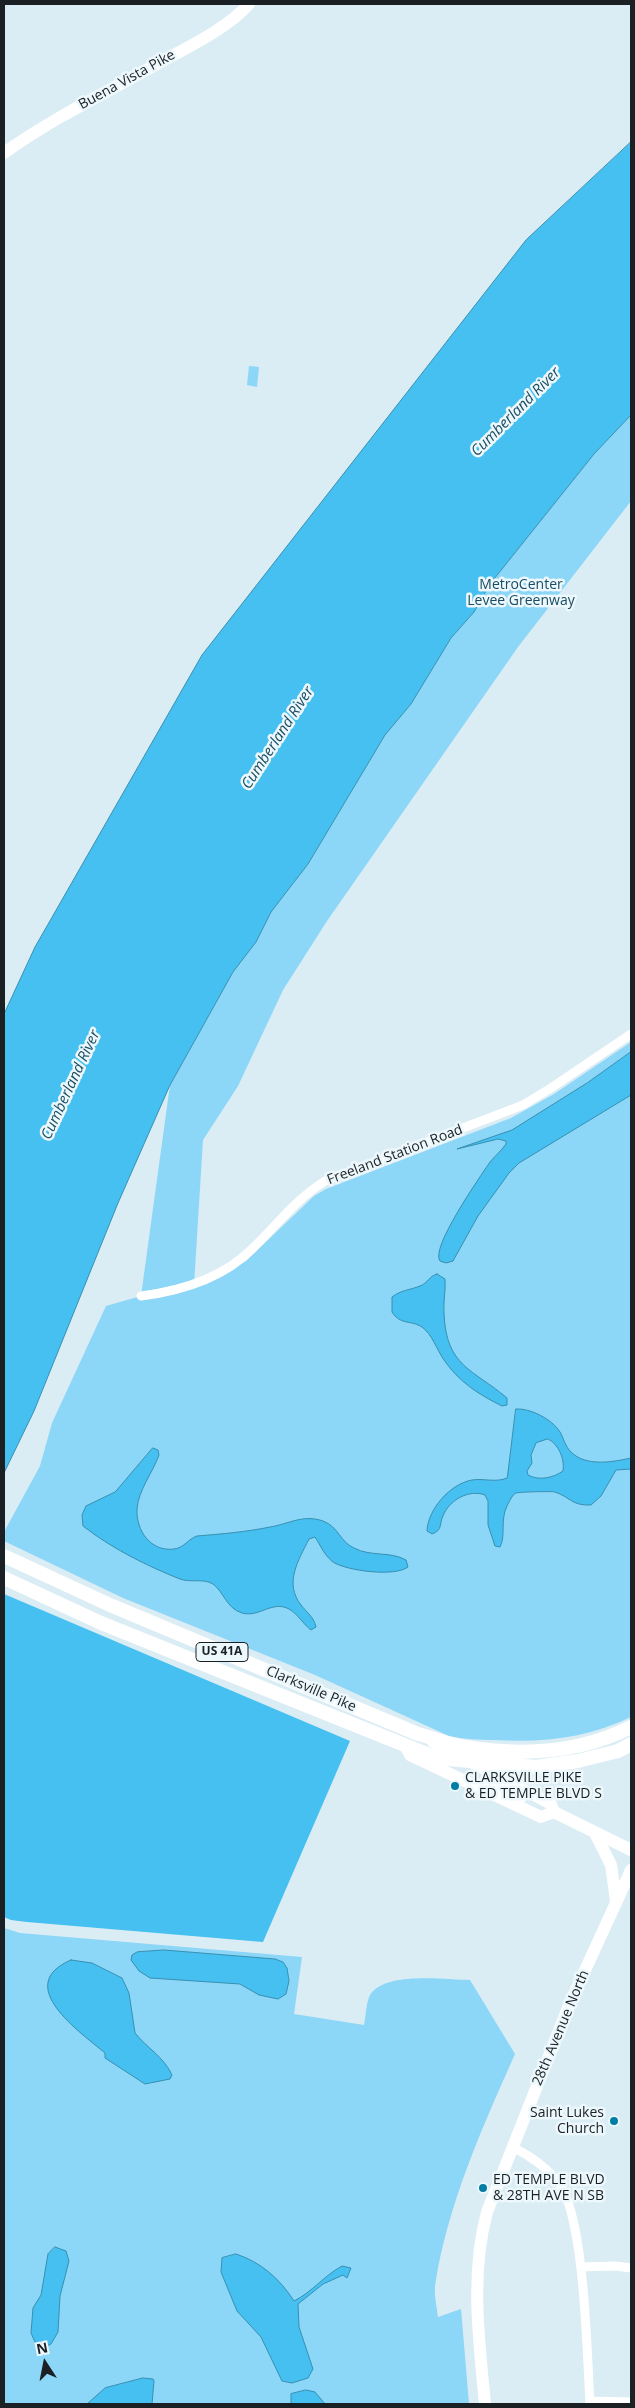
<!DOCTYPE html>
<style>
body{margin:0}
#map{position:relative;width:635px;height:2408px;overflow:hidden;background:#daecf4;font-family:"Open Sans",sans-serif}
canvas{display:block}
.frame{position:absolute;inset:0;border:5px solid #1a2023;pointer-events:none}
.north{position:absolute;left:20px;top:2338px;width:50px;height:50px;-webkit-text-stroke:4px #edf8fd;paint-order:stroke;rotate:349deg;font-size:14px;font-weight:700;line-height:20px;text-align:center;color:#1a2023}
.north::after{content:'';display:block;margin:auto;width:18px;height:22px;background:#1a2023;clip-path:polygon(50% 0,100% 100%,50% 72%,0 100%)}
</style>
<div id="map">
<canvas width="635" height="2408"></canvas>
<div class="frame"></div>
<div class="north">N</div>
</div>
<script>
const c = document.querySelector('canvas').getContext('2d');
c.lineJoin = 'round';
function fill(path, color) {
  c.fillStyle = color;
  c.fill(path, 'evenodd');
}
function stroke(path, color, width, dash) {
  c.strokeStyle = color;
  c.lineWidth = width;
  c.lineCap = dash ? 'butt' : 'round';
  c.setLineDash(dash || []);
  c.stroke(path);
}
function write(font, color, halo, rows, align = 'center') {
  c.font = font + ' "Open Sans",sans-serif';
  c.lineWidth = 5;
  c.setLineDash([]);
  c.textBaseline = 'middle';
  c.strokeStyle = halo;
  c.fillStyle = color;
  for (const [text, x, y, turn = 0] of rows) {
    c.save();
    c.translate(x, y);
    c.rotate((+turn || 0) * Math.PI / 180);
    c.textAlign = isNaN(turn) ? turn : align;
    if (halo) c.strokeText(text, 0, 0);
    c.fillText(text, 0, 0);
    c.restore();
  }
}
fill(new Path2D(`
 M249,366L259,367L257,387L247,385Z
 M631,415V501L518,647L327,921L283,990L238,1086L203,1140L194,1285L246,1261L314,1196L326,1189L511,1118L554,1094L631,1042V1717C587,1738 543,1743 495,1740C479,1740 464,1739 449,1736L315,1675L123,1598L4,1541V1532L40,1466L52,1423L106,1306L141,1296L170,1085L233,972L256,942L271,912L308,864L385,735L411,704L451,638L474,612L490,584L594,454Z
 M4,1928L20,1933L302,1957L294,2014L364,2025C366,2016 366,2003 370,1995C386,1971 444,1980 470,1980L515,2054C482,2128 447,2206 435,2286C434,2296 437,2307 438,2317L461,2309L469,2404H4Z`), '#8cd6f7');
fill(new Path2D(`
 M4,1594L350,1741L263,1942L27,1922L11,1920L4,1917Z`), '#45c0f0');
const water = new Path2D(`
 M631,142V415L594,454L490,584L474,612L451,638L411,704L385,735L308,864L271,912L256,942L233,972L170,1085L118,1203L34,1411L4,1473V1014L35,947L202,655L526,240Z
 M631,1052V1095L519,1163L509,1173L478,1216L453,1261L446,1263L440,1261C430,1248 480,1177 490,1162C495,1156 501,1151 506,1144V1141L498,1139L457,1149L512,1130L587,1083Z
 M437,1274L445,1279C446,1290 443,1302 444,1313C446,1367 473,1369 507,1398V1405L502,1406C478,1394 459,1382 444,1360C437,1350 432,1334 422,1327C411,1320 400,1325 392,1312V1297C401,1290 410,1290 420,1286C428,1283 429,1276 437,1274Z
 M516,1409C530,1408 552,1419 560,1432C564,1439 565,1446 571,1452C586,1467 613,1462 631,1458V1469L616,1470L601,1496L591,1505C572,1506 570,1497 555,1492C553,1491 518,1492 516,1493C512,1495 509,1502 507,1506C500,1520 506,1536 500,1547L495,1546L488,1525V1501L485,1495C469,1489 449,1500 443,1516C439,1524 443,1530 432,1534L427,1531C428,1509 450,1484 472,1480C484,1478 496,1483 507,1478ZM548,1439C559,1444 565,1460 563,1471C553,1478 539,1481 528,1475L527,1471L532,1463L531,1455L536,1443Z
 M153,1448L158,1450L159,1455C153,1472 138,1491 137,1509C136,1531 151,1552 174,1549C184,1548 188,1539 197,1536C221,1534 246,1532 270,1527C289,1524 303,1514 323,1521C339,1527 340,1542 354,1548C371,1557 390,1551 406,1560L408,1567C395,1577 347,1571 333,1562C324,1555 321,1546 315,1537L309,1539C298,1561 284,1583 301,1605C307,1613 314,1617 316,1627L311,1630C303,1624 298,1614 289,1609C272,1600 259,1618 242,1613C226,1608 224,1592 213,1584C203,1578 191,1583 180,1579C147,1566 111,1548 83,1526L82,1515L86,1506L115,1492Z
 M164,1950L275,1959L283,1962L287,1968L289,1981L286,1994L278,1999L259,1995L240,1984L150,1978L139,1971L131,1960L132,1955L137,1952Z
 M71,1960L92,1963L122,1978L129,1993L135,2033C146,2047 164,2057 172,2075L170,2079L145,2084L105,2058V2053C80,2032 12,1985 71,1960Z
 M55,2247L66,2251L69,2261L60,2296L58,2332L51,2344L45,2347L35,2342L31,2333L33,2308L41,2295L48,2254Z
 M236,2254C261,2262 280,2279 294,2301C312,2292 325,2275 342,2266L351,2268L347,2278L343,2275L323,2284L298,2304L299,2327L313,2369L308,2378L292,2383L282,2381L261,2337L237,2311L221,2272L222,2258Z
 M143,2378L153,2379L154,2381L152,2404H87L105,2388Z
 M306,2390L315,2392L325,2404H291V2394Z`);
fill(water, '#45c0f0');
stroke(water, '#3890b2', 1);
stroke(new Path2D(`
 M141,1296C180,1291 223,1278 252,1249C276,1226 296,1199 325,1181L523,1105L551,1088L631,1034
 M512,2147C529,2155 546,2167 558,2182C585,2215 587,2357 590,2404
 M581,2267L615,2266L631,2268
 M590,2401L631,2402`), '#fff', 9);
stroke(new Path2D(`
 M4,153C53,118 107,92 159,63C188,47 228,28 249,4
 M433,1742L551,1804L554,1812L631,1850
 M406,1747L410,1755L541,1817L554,1812
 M482,1790C495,1783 507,1792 521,1797
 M595,1833L611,1865L616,1901
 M485,2404C479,2340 470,2275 487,2212L570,2003L631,1870`), '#fff', 12);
stroke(new Path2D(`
 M4,1556L110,1605L418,1734C434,1738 450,1745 466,1747C522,1756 580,1753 631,1727
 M4,1578L101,1623L437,1758L536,1767L578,1761L618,1751L631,1744`), '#fff', 14);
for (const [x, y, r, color] of [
 [455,1786,5,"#027ea4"],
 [614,2121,5,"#027ea4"],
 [483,2188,5,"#027ea4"]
]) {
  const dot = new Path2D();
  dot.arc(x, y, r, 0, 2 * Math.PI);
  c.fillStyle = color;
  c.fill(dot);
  stroke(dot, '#edf8fd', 2);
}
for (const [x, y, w] of [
 [222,1652,52]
]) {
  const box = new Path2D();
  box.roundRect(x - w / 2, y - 9.5, w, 19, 4);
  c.fillStyle = '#edf8fd';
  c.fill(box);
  stroke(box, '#1a2023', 1);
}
write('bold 12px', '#1a2023', null, [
 ["US 41A",222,1652]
]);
write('14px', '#1a2023', '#edf8fd', [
 ["Buena Vista Pike",127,80,-29],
 ["Freeland Station Road",395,1155,-21],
 ["Clarksville Pike",311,1689,23],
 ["28th Avenue North",561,2028,-67]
]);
write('14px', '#1a4c61', '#edf8fd', [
 ["MetroCenter",521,585],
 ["Levee Greenway",521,601]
]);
write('14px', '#1a2023', '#edf8fd', [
 ["CLARKSVILLE PIKE",465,1778],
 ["& ED TEMPLE BLVD S",465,1794],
 ["Saint Lukes",604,2113,"right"],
 ["Church",604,2129,"right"],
 ["ED TEMPLE BLVD",493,2180],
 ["& 28TH AVE N SB",493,2196]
], 'left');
write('italic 15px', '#1d4e63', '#edf8fd', [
 ["Cumberland River",516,412,-45],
 ["Cumberland River",278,738,-57],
 ["Cumberland River",71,1085,-65]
]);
</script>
